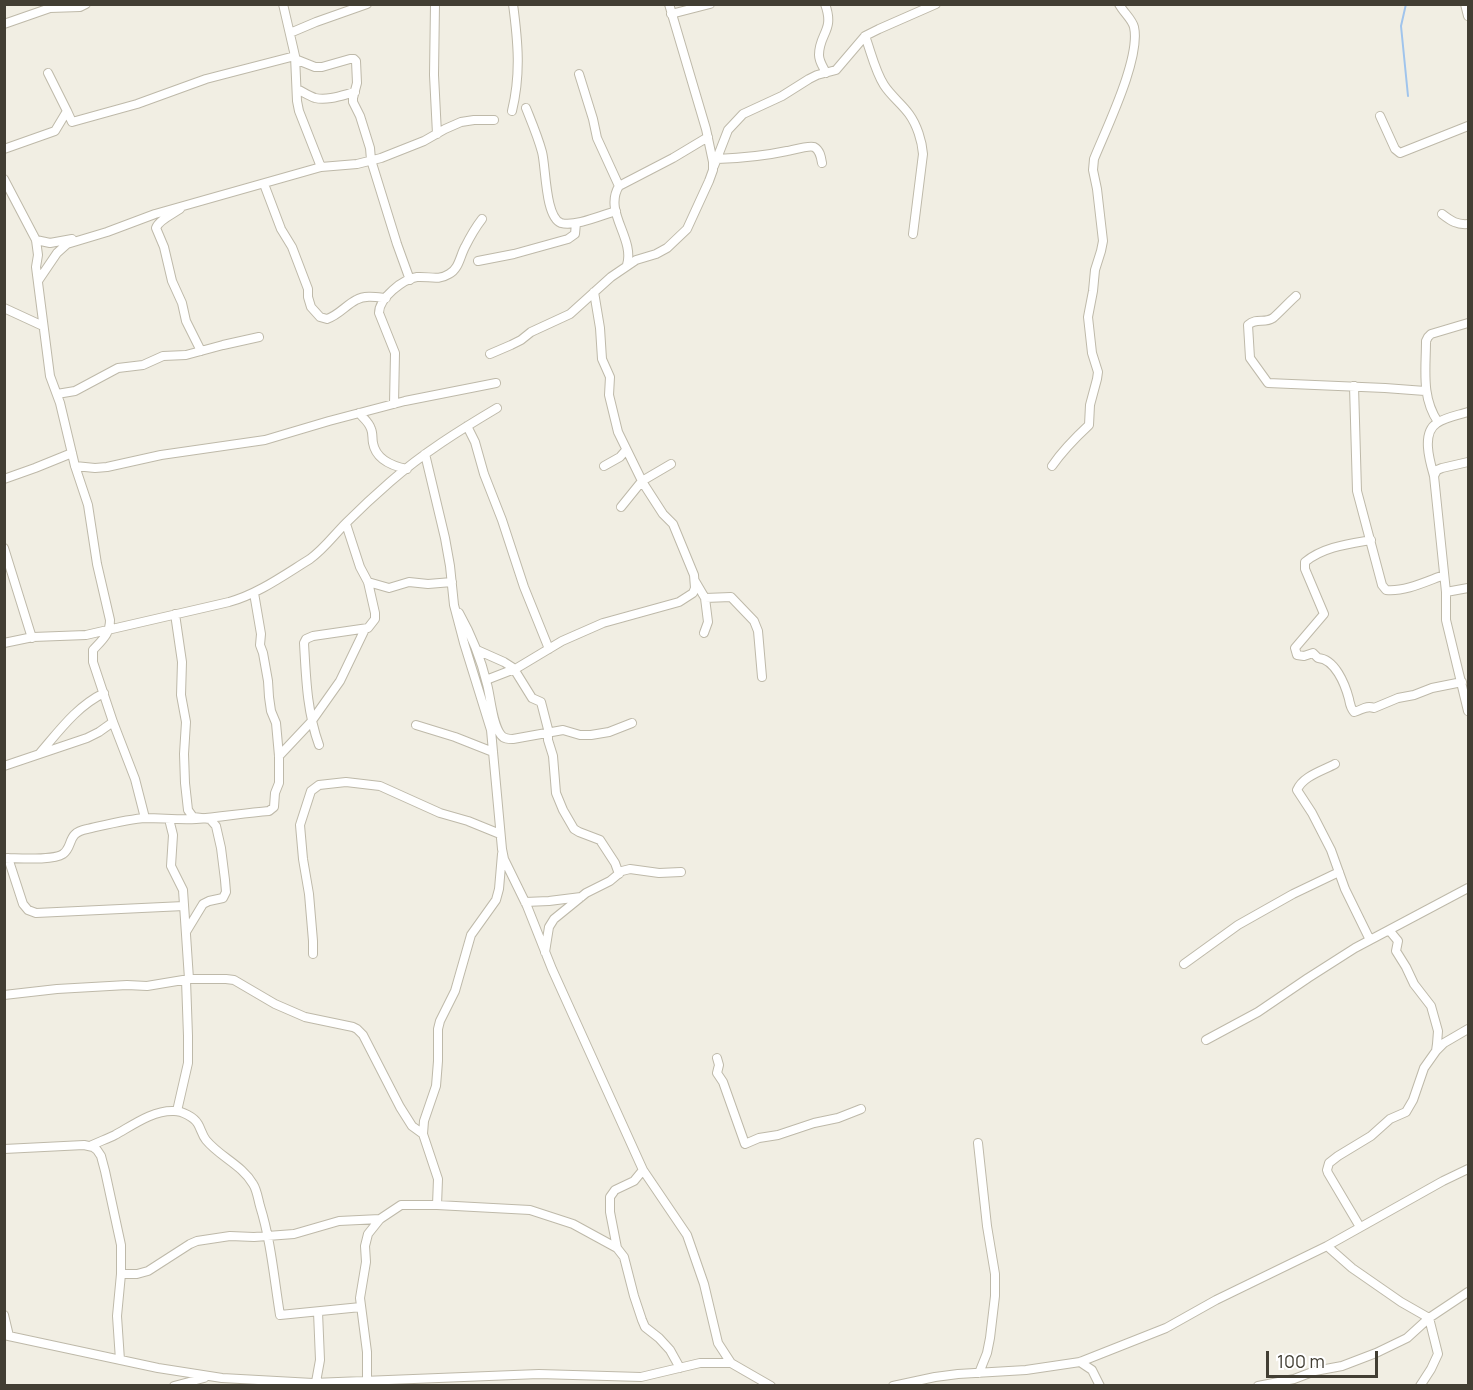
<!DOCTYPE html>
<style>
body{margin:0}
#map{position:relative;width:1473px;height:1390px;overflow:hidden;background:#f1eee3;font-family:Manrope,sans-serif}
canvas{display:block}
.frame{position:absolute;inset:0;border:6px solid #423e33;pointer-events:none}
.scale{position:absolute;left:1266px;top:1351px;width:112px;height:27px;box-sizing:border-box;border:3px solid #423e33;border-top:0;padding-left:8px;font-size:18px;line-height:21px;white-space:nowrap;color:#423e33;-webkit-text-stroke:4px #fff;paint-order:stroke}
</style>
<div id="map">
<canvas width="1473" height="1390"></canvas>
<div class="frame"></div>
<div class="scale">100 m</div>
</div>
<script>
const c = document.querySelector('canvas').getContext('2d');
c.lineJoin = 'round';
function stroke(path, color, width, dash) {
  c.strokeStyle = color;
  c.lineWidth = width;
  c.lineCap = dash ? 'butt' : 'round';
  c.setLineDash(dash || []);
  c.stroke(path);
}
stroke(new Path2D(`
 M1406,4L1401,26L1408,96`), '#a0c4ec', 2);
const street = new Path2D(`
 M283,4L295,56L297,101L299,111L321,167
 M435,4L434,75L437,134
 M825,4C835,31 819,33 819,55C819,62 824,68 826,73
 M1465,4L1468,16
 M671,14L710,4
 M4,24L50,8L80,7L86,4
 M290,33L316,22L367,4
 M865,36C871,52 875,71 884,85C891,96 902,104 909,114C917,125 922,141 923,154L913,234
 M295,59L315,67H322L350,59H354L356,61L357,83L353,98V102L360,116L370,148L371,160L397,244L410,280
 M48,73L67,111
 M579,74L593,119L597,138L619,186
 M297,89C303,92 309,96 315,98C328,101 343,95 355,92
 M526,108C532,123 538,137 542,152C546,167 545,217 561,223C575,227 602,215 616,211
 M512,111C521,74 518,42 513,4
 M1380,116L1395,149L1400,153L1468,126
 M4,149L55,131L67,111L72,122L137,104L206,79L295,56
 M717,159C741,158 764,156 787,151C793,150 809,145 814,147C820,150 821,157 822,163
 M714,166L728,130L743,114L782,96L809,79L817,75L836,70L865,36L879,29L936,4
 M4,179L36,240L38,255L36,267L50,376L60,403L75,466L88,505L97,564L110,620C110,634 102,640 93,650V662L113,722L135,779L145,818
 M264,184L281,229L292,247L308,289V297L311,307L320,317L327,319C339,315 346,305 356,300C365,295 376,297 386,298
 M180,209C173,214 159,220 156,228L164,247L172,281L182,303L186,321L201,351
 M1442,214C1451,221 1457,225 1468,224
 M36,240L50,243L72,239
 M478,261L514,254L568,239L575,234L576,223
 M627,265C635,238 603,212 619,186L673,158L708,137
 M38,281L57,253L67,244L107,232L155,214L321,167L357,164L381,158L424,141L445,129L461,122L474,120H494
 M1296,296C1289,302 1278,314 1273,318C1264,324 1257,317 1248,325L1250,358L1268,383L1385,388L1425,391
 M4,308L43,326
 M490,354L511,345L521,340L531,332L570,314L611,277L636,260L656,254L667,248L687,229L709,181L713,170V162L706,129L669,4
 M1354,386L1357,491L1382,585L1386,590C1405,592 1427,581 1444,575
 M57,394L75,391L118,368L143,365L163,356L186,355L223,345L259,337
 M394,404L395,353L379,313C379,298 403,279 417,277C429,276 438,281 449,274C459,269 460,256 465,247C470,237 475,228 482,219
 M359,413C363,418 369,422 371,429C373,433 372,438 373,443C376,460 392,466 407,469
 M1438,422C1421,397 1426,369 1426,341L1428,337L1431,334L1468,323
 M467,426L475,442L484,474L502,520L524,587L549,649
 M425,454L445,538L450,566L454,605L464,643L491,730L502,849L504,859L527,906L552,969L643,1170L687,1235L704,1284L718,1343L731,1363L771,1386
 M1468,462L1442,468L1437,470L1434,476L1446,592V620L1468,711
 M75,466L95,468L107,467L161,455L265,440L329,421L405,401L496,383
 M604,466L620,457L626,450
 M1052,466C1063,450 1075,438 1089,425L1090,405L1097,379L1098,372L1092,353L1088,317L1093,291L1095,270L1101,251L1103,241L1097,189L1093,170L1094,159C1106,129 1141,58 1134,27C1132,19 1123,12 1119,4
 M1434,476C1430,462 1421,433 1437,423C1446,417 1459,415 1468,412
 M4,479L35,468L72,453
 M621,507L642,481L671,464
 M1371,540C1348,544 1323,547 1305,562V569L1324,614L1295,648L1297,655L1304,656L1313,653L1318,658C1335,659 1345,684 1349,699C1350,704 1350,707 1354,712C1362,710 1366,705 1374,708L1398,698L1414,695L1432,688L1462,682
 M4,548L32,638
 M695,581L705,598L731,597L754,621L758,631L762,677
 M368,582L389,588L409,582L428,584L452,582
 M1446,592L1468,588
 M459,613C472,636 481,659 487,684C491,699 492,723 501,735C504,739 508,739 513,739L563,730L580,735H591L609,732L632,723
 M175,614L182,662L181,695L186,722L184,754L185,783L188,810L193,817L210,819L216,826L221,848L225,880L226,892L223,898L209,901L203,904L186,932
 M704,633L708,622L705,598
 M4,643L33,637L86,635L229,602C258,594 284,575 310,559C324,549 334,535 346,523C360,509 375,495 390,482C423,453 460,430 497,408
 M477,650L504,662L515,669
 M514,669L532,698L541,702L549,733
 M486,680L517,668L562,641L603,623L679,602L693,593L695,588L694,575L673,524L663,514L643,483L618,432L609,395L610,377L602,359L600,328L594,292
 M416,725L455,737L493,752
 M548,733V740L553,756L556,793L563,810L574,829L579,832L600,840L615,863L619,874
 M319,745C307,712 306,678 304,643L306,639L313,636L368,628L375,619V613L368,582L360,567L346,524
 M40,753C59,731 77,706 104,693
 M279,756L311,722L340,681L365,629
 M1335,764C1322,771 1303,776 1297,790L1312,813L1331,850L1345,889L1370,940
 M4,766L87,738L99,732L113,722
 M169,819L173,835L171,866L183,890L189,979
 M4,858C18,858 52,861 63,854C74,846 66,833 87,829C105,825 128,819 146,818C162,818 179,820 196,819C220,817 245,813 269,811L274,807L275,793L279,783V756L276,723L271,711L269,697L268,681L263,653L260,645L261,634L254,593
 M8,858L23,904L28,910L36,913L184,906
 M525,902L549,901L581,897
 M545,952L549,927L554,919L586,893L610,881L622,871L630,869L659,873L681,872
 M313,954V941L309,894L303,859L300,825L311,791L319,785L346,782L380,786L440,813L468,821L500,834
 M1184,964L1238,925L1293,894L1339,872
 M4,995L57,989L127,985L147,986L189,979H226L234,980L275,1004L305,1017L353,1027L357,1029L363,1035L400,1107L412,1126L423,1134L438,1179L437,1205L530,1210L573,1224L617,1248L624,1257L634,1296L642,1320L645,1327L659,1338L670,1350L680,1368
 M1206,1040L1258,1012L1308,978L1355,948L1468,888
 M1436,1051L1444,1043L1468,1029
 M717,1058L719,1065L717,1073L723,1082L745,1144L759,1138L778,1135L814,1123L838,1118L861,1109
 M177,1111L188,1063V1036L186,980
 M423,1134L424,1121L436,1086L438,1061V1029L440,1021L455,991L471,935L496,900L499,889L502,854
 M978,1143L987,1226L995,1274V1296L990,1338L987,1353L979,1373
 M90,1146C98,1142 107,1139 115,1135C133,1125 153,1110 174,1111C182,1111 194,1117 198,1124C201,1129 202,1135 206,1140C220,1157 242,1165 253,1184C257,1190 258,1199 260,1206C271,1241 274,1278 280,1315L361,1307
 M4,1149L84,1145L93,1147L97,1150L101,1156L105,1171L121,1245V1274L117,1316L120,1360
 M1360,1227L1328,1173L1327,1170L1329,1163L1338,1156L1371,1136L1390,1119L1406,1112L1413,1100L1424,1068L1436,1051L1437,1044L1438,1031L1431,1006L1414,984L1406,967L1396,951L1398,941L1389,930
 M1327,1246L1352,1268L1401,1302L1429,1318L1438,1354L1431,1369L1420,1386
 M617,1248L610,1212V1197L615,1190L634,1181L643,1170
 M121,1274H137L148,1271L190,1244L197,1241L230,1236L254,1237L294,1234L339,1221L380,1219
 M4,1315L9,1336
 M4,1335L158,1368L222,1378L313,1383L539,1374L641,1377L700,1363H731
 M1080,1362L1092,1370L1100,1386
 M367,1381V1352L360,1298L366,1262L365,1246L368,1234L380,1219L401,1205H437
 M316,1382L320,1360L318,1312
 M174,1386L204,1378
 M893,1386L935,1377L958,1374L1026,1370L1080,1362L1166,1328L1216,1300L1327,1246L1443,1181L1468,1169
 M1258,1386L1294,1379L1315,1371L1342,1366L1376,1353L1407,1338L1429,1318L1468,1292`);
stroke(street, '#beb9a9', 10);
stroke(street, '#fff', 8);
</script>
